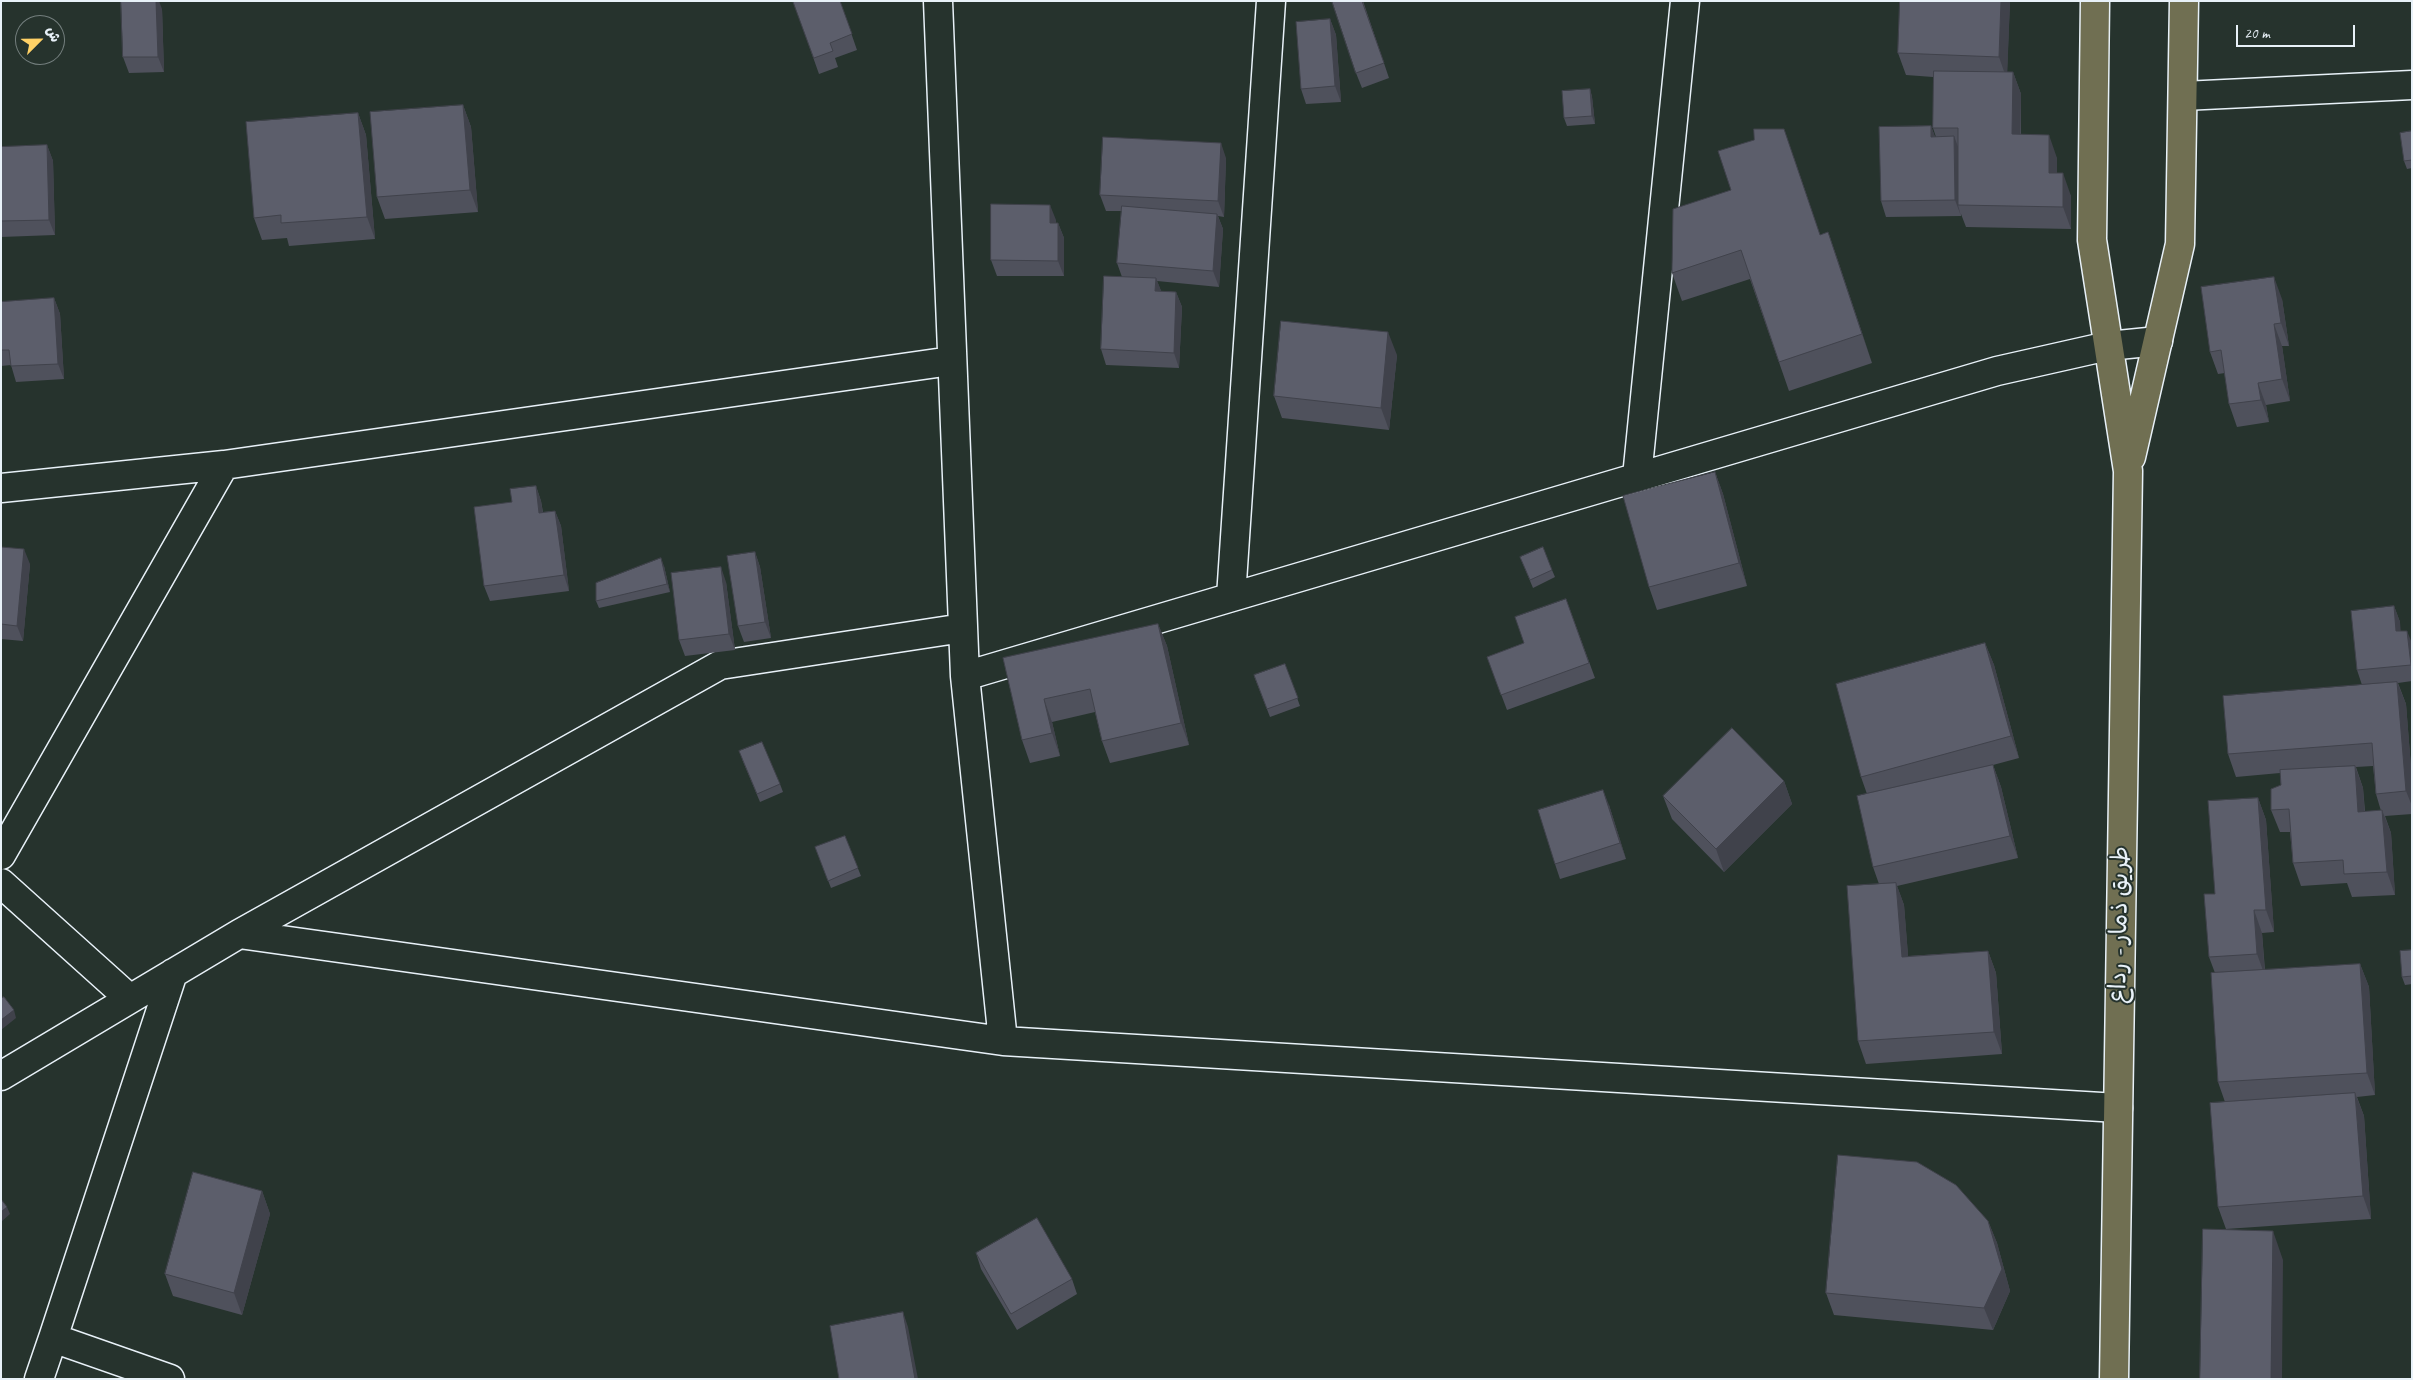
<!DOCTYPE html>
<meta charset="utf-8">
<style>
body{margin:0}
#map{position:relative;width:2413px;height:1380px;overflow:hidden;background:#26332d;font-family:Caveat,"Playpen Sans Arabic",sans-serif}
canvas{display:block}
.frame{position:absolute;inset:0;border:2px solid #e8f1f8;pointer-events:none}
.north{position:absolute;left:15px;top:15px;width:50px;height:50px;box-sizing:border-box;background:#26332d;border:1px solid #747f7e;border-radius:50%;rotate:67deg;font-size:14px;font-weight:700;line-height:20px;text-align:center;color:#e8f1f8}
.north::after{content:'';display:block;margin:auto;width:18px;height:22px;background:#ffd166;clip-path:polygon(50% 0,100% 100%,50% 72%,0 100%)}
.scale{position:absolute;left:2236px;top:25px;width:119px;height:22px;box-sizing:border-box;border:2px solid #e8f1f8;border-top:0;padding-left:6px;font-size:15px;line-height:18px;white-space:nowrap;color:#e8f1f8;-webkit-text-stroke:4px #26332d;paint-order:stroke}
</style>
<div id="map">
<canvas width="2413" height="1380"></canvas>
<div class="frame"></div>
<div class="north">ش</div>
<div class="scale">20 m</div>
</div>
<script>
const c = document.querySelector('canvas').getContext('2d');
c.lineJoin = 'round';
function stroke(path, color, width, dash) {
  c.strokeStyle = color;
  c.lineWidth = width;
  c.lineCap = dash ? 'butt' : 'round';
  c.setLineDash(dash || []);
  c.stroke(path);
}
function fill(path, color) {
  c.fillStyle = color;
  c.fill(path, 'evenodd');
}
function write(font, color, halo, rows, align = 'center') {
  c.font = font + ' Caveat,"Playpen Sans Arabic",sans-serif';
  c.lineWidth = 4;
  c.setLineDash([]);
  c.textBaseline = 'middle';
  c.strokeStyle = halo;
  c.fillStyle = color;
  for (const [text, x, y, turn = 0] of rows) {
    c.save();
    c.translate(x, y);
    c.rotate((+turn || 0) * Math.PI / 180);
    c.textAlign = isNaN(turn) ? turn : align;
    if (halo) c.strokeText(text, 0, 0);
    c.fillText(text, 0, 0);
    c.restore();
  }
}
const street = new Path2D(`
 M938,1L965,676L1997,371L2108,346L2158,341
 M2183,96L2412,85
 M1637,477L1685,1
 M1,488L224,465L951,361
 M1231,597L1271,1
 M965,676L1003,1041
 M1,855L224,465
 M1,883L130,999
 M239,934L1003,1041L2118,1108
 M1,1076L239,934L720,665L963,628
 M39,1379L53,1338
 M170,1379L53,1338L173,973`);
const primary = new Path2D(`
 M2095,1L2092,240L2128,471L2114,1379
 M2131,457L2180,244L2184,1`);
stroke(street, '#e8f1f8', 31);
stroke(primary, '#e8f1f8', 31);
stroke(street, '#26332d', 28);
stroke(primary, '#706f52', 28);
fill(new Path2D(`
 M793,1H840L857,50L835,58L838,67L819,74Z
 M1363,1L1389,78L1362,88L1356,73Z
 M1900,1H2010L2007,72H2013L2021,94V134L2057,158V173L2071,196V229L1966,227L1961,214V216L1886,217L1881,201L1931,126L1935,137H1936L1933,128V77L1906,75L1898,53Z
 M162,9L164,72L129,73L123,57Z
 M1330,19L1336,35L1341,102L1306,104L1301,89Z
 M1590,89L1592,97L1595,124L1567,126L1564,118Z
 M463,105L471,127L478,212L385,219L377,197Z
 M358,113L366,135L375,239L289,246L287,238L262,240L254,218Z
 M2412,131V168L2407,169L2404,161Z
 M47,145L53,161L55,235L1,237V147Z
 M1226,158L1224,217L1218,216L1223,229L1219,287L1157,281L1161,291L1176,292L1182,307L1179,368L1106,365L1101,349L1122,277L1117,263L1122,211H1106L1100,195Z
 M1794,158L1820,235L1828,232L1838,261L1872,363L1789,391L1750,279L1682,301L1672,273L1731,190Z
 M1056,220V223H1058L1064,238V276H997L991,260Z
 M54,298L60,314L64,379L16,382L11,365L1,366V302Z
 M2282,299L2289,346H2282L2290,401L2266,405L2269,422L2237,427L2229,404L2225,373L2218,374L2210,352Z
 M1397,355L1389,430L1282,418L1274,396Z
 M1715,472L1723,494L1747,586L1657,610L1649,587Z
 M536,486L541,501L543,512L555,511L561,526L569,591L490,601L484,586L512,502Z
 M1,547L30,564L23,641L1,639Z
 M755,552L760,567L771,638L744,642L738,626Z
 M1520,557L1552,570L1555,577L1533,588Z
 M664,566L670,592L599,608L596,601Z
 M726,582L735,650L685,656L679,640Z
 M1566,599L1595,678L1507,710L1487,657L1524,643Z
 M2394,606L2400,622V631L2412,643V681L2398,683L2406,704L2412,780V814L2385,816L2391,833L2395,895L2352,897L2347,883L2301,886L2293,863L2290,832H2280L2271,810L2281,785L2280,773L2236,777L2228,754L2362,685L2357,670ZM2373,766L2376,794L2381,811H2365L2363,788L2356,767Z
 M1158,624L1167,646L1189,745L1110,763L1102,741L1095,712L1052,722L1060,756L1030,763L1022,740L1003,658Z
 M1985,643L1994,665L2019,758L1993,765L2001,787L2018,858L1897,886L1904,905L1908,956L1988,951L1996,973L2002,1054L1866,1064L1858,1041L1879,884L1873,867L1867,794L1861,777Z
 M1285,664L1300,706L1270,717L1254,676Z
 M742,759L780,784L783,792L760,802Z
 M1784,781L1792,804L1724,872L1672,819L1663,796Z
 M2258,798L2266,820L2274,932L2262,933L2265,970L2360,964L2369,987L2375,1095L2357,1097L2364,1116L2371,1219L2226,1229L2218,1207L2225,1102L2218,1082L2215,973L2209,957L2215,894Z
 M1609,805L1626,859L1560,879L1555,864Z
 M845,836L861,876L831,888L815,847Z
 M2412,950V984L2405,985L2402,977Z
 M262,1191L270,1214L242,1315L173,1296L165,1274Z
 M1988,1221L1997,1243L2010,1291L1993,1330L1834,1315L1826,1293Z
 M976,1253L1072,1279L1077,1294L1017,1330L981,1269Z`), '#4f515c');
fill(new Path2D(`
 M156,1H159L162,9L164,72L158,57Z
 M2001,1H2010L2007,80L1999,57Z
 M1330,19L1336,35L1341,102L1335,86Z
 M2013,72L2021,94L2020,156L2012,134Z
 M1590,89L1592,97L1595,124L1592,116Z
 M463,105L471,127L478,212L470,190Z
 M358,113L366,135L375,239L367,217Z
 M1931,126L1937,142L1931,137Z
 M1784,129L1794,158L1830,264L1820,235Z
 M2049,135L2057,158V196L2049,173Z
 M1954,136L1960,152L1958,205L1961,216L1955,200Z
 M1221,143L1226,158L1224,217L1218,201Z
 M47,145L53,161L55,235L49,220Z
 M2063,173L2071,196V229L2063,207Z
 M1050,205L1056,220V238L1050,223Z
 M1217,214L1223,229L1219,287L1213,271Z
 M1058,223L1064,238V276L1058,261Z
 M1828,232L1838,261L1872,363L1862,334Z
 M2274,277L2282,299L2289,346L2281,323Z
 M1156,278L1162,293L1155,291Z
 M1176,292L1182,307L1179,368L1174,353Z
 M54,298L60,314L64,379L58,364Z
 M2274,324L2282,346L2290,401L2282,379Z
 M1388,332L1397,355L1389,430L1381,408Z
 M2258,383L2266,405L2269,422L2261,400Z
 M1715,472L1723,494L1747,586L1739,563Z
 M536,486L541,501L545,528L539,513Z
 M555,511L561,526L569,591L564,575Z
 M24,549L30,564L23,641L17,626Z
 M755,552L760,567L771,638L765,622Z
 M661,558L664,566L670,592L667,584Z
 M721,567L726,582L735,650L729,634Z
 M2394,606L2400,622L2402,647L2396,631Z
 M1158,624L1167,646L1189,745L1181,723Z
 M2407,631L2412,643V668L2411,665Z
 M1985,643L1994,665L2019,758L2011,736Z
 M2397,682L2406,704L2412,780V806L2406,791Z
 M1044,699L1052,722L1060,756L1052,733Z
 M1993,765L2001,787L2018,858L2010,836Z
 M2355,766L2363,788L2366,834L2358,812Z
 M1784,781L1792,804L1724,872L1716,849Z
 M1603,790L1609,805L1626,859L1620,843Z
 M2258,798L2266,820L2274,932L2266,910Z
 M2382,810L2391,833L2395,895L2387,872Z
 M1896,883L1904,905L1910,979L1902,957Z
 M2254,910L2262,933L2265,976L2257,954Z
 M1988,951L1996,973L2002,1054L1994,1032Z
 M2360,964L2369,987L2375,1095L2367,1073Z
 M14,1010L16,1018L1,1030V1020Z
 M2355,1093L2364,1116L2371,1219L2363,1196Z
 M262,1191L270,1214L242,1315L234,1293Z
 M7,1207L10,1214L1,1222V1212Z
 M1988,1221L1997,1243L2010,1291L1993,1330L1984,1308Z
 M2273,1231L2283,1260L2282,1379H2271Z
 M903,1312L908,1327L918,1379H915Z`), '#40424b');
const building = new Path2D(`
 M121,1H156L158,57H123Z
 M793,1H840L852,34L830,43L833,51L814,58Z
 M1332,1H1362L1384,63L1356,73Z
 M1900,1H2001L1999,57L1898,53Z
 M1330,19L1335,86L1301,89L1296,22Z
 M1934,71L2013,72L2012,134L2049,135V173H2063V207L1958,205V128H1933Z
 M1590,89L1592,116L1564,118L1562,91Z
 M463,105L470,190L377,197L370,112Z
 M358,113L367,217L281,223V215L254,218L246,122Z
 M1931,126V137L1954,136L1955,200L1881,201L1879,127Z
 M1754,129H1784L1820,235L1828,232L1862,334L1779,362L1741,250L1672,273L1673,209L1731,190L1718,151L1754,140Z
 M2412,131V160L2404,161L2400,133Z
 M1103,137L1221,143L1218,201L1100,195Z
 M47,145L49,220L1,221V147Z
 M991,204L1050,205V223H1058V261L991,260Z
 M1122,206L1217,214L1213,271L1117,263Z
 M1104,276L1156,278L1155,291L1176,292L1174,353L1101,349Z
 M2274,277L2281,323L2274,324L2282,379L2258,383L2261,400L2229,404L2221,350L2210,352L2201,287Z
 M54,298L58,364L11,366L9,350H1V302Z
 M1281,321L1388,332L1381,408L1274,396Z
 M1715,472L1739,563L1649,587L1623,496Z
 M536,486L539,513L555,511L564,575L484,586L474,507L512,502L510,489Z
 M1,547L24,549L17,626L1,624Z
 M1543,547L1552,570L1530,580L1520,557Z
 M755,552L765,622L738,626L727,556Z
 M661,558L667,584L596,601V583Z
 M721,567L729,634L679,640L671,573Z
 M1566,599L1589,663L1501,695L1487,657L1524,643L1515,617Z
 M2394,606L2396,631H2407L2411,665L2357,670L2351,611Z
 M1158,624L1181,723L1102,741L1090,689L1044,699L1052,733L1022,740L1003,658Z
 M1985,643L2011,736L1861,777L1836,684Z
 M1285,664L1298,698L1267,709L1254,675Z
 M2397,682L2406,791L2376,794L2372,743L2228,754L2223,696Z
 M1732,728L1784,781L1716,849L1663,796Z
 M762,742L780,784L757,794L739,751Z
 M1993,765L2010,836L1873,867L1857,796Z
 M2355,766L2358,812L2382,810L2387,872L2344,874L2343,860L2293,863L2289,809L2271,810V789L2281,785L2280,770Z
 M1603,790L1620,843L1555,864L1538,810Z
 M2258,798L2266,910H2254L2257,954L2209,957L2204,894H2215L2208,801Z
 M845,836L858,868L828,881L815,847Z
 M1896,883L1902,957L1988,951L1994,1032L1858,1041L1847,886Z
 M2412,950V976L2402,977L2400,951Z
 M2360,964L2367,1073L2218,1082L2211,973Z
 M4,997L14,1010L1,1020V998Z
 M2355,1093L2363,1196L2218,1207L2210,1103Z
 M1838,1155L1917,1162L1956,1185L1988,1221L2002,1269L1984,1308L1826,1293Z
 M193,1172L262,1191L234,1293L165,1274Z
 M1,1199L7,1207L1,1212Z
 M1037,1218L1072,1279L1011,1314L976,1253Z
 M2203,1229L2273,1231L2271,1379H2200Z
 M903,1312L915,1379H839L830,1326Z`);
fill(building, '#5c5e6b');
stroke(building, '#40424b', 1);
write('24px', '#e8f1f8', '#26332d', [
 ["طريق ذمار - رداع",2120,925,-89]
]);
</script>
